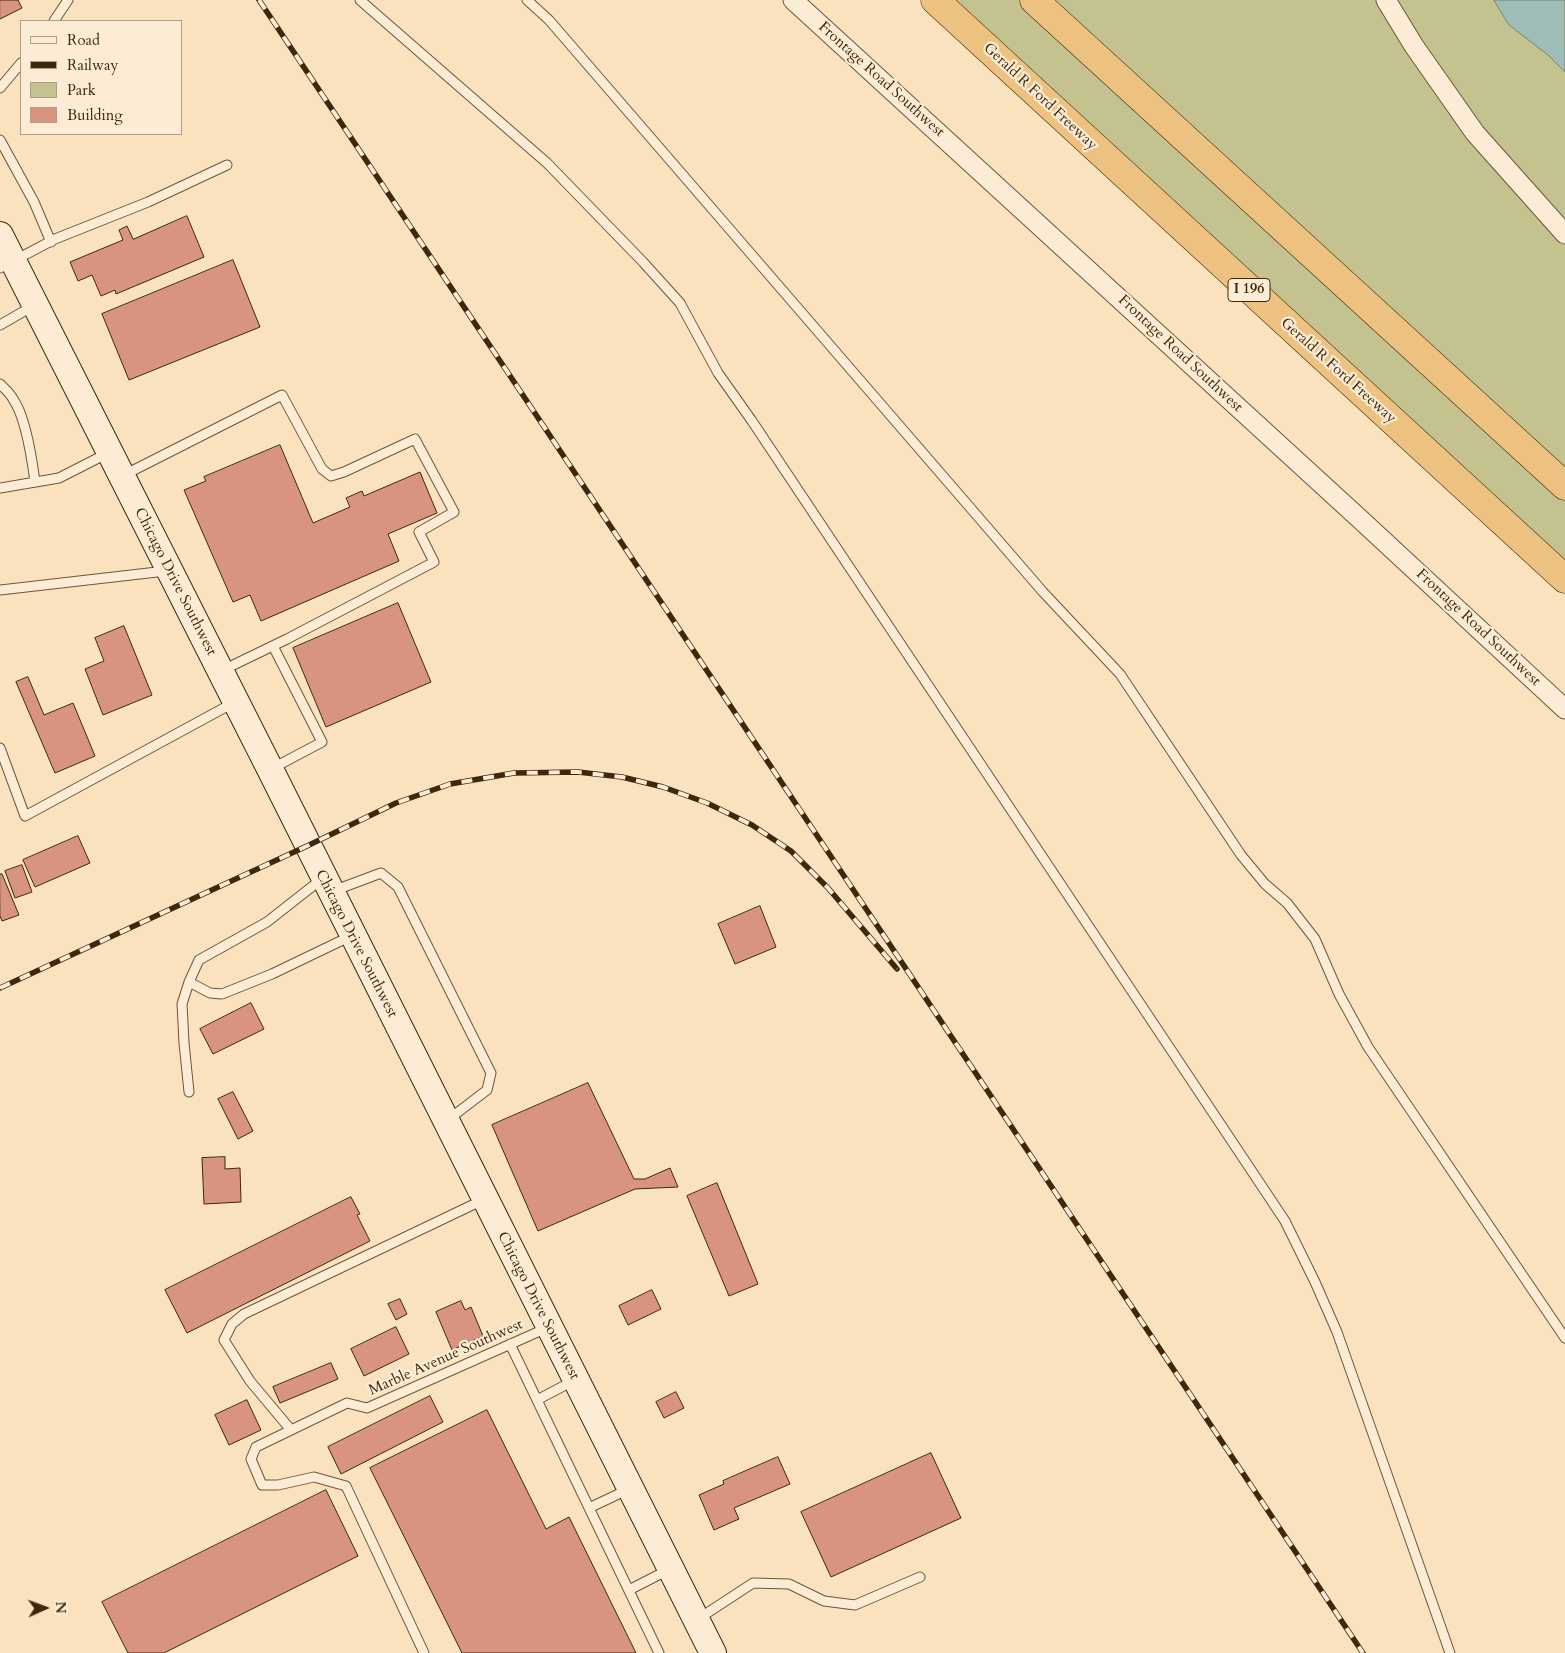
<!DOCTYPE html>
<style>
body{margin:0}
#map{position:relative;width:1565px;height:1653px;overflow:hidden;background:#fae2bf;font-family:Cardo,serif}
canvas{display:block}
.legend{position:absolute;left:20px;top:20px;width:162px;height:115px;box-sizing:border-box;background:#fcecd5;border:1px solid #b09e84;margin:0;padding:6px 9px;list-style:none;font-size:15px;color:#3d280a}
.legend li{display:flex;align-items:center;gap:10px;height:25px}
.legend b{width:25px;border:1px solid #b09e84}
.north{position:absolute;left:20px;top:1583px;width:50px;height:50px;-webkit-text-stroke:4px #fcecd5;paint-order:stroke;rotate:88deg;font-size:14px;font-weight:700;line-height:20px;text-align:center;color:#3d280a}
.north::after{content:'';display:block;margin:auto;width:18px;height:22px;background:#3d280a;clip-path:polygon(50% 0,100% 100%,50% 72%,0 100%)}
</style>
<div id="map">
<canvas width="1565" height="1653"></canvas>
<ul class="legend">
<li><b style="height:6px;background:#fcecd5"></b>Road</li>
<li><b style="height:6px;background:#3d280a"></b>Railway</li>
<li><b style="height:14px;background:#c4c28e"></b>Park</li>
<li><b style="height:14px;background:#d9947f"></b>Building</li>
</ul>
<div class="north">N</div>
</div>
<script>
const c = document.querySelector('canvas').getContext('2d');
c.lineJoin = 'round';
function fill(path, color) {
  c.fillStyle = color;
  c.fill(path, 'evenodd');
}
function stroke(path, color, width, dash) {
  c.strokeStyle = color;
  c.lineWidth = width;
  c.lineCap = dash ? 'butt' : 'round';
  c.setLineDash(dash || []);
  c.stroke(path);
}
function write(font, color, halo, rows, align = 'center') {
  c.font = font + ' Cardo,serif';
  c.lineWidth = 4.5;
  c.setLineDash([]);
  c.textBaseline = 'middle';
  c.strokeStyle = halo;
  c.fillStyle = color;
  for (const [text, x, y, turn = 0] of rows) {
    c.save();
    c.translate(x, y);
    c.rotate((+turn || 0) * Math.PI / 180);
    c.textAlign = isNaN(turn) ? turn : align;
    if (halo) c.strokeText(text, 0, 0);
    c.fillText(text, 0, 0);
    c.restore();
  }
}
fill(new Path2D(`
 M935,0H1494L1509,25L1548,55L1565,72V579Z`), '#c4c28e');
const water = new Path2D(`
 M1494,0H1565V72L1548,55L1509,25Z`);
fill(water, '#9fbdb7');
stroke(water, '#788172', 1);
const building = new Path2D(`
 M0,0H18L22,8L0,19Z
 M187,216L204,257L116,294L115,290L101,296L92,275L78,281L70,262L123,240L119,230L127,226L133,239Z
 M233,260L260,327L129,380L102,314Z
 M280,445L313,523L350,507L346,498L362,491L364,496L420,472L437,513L388,534L399,561L261,621L250,595L233,602L184,490L206,481L204,477Z
 M398,603L431,682L326,727L293,648Z
 M124,626L152,695L103,715L85,669L104,661L95,638Z
 M28,677L44,715L73,703L95,756L55,773L16,682Z
 M78,836L90,863L35,887L23,860Z
 M22,865L32,892L15,898L5,871Z
 M0,874H2L19,915L2,921L0,916Z
 M760,906L776,947L735,964L718,924Z
 M251,1003L264,1029L213,1054L200,1029Z
 M588,1083L634,1179H645L670,1168L678,1187L635,1189L538,1231L492,1125Z
 M233,1092L253,1131L238,1139L218,1099Z
 M225,1157V1169L240,1168L241,1202L204,1204L202,1158Z
 M717,1183L758,1284L729,1296L687,1196Z
 M351,1197L360,1214L357,1215L370,1241L187,1333L165,1290Z
 M652,1290L661,1309L628,1325L619,1306Z
 M400,1299L407,1314L396,1320L388,1304Z
 M461,1301L465,1310L471,1307L483,1336L452,1350L436,1312Z
 M396,1327L409,1354L364,1376L351,1349Z
 M331,1363L338,1379L280,1403L273,1387Z
 M676,1392L684,1408L664,1418L656,1402Z
 M430,1396L443,1422L341,1474L328,1447Z
 M247,1400L261,1430L229,1445L215,1415Z
 M487,1410L546,1529L569,1517L636,1653H462L370,1468Z
 M931,1453L961,1518L831,1577L801,1512Z
 M778,1457L790,1484L734,1508L739,1519L714,1530L699,1495L724,1484L723,1481Z
 M326,1490L358,1556L164,1653H128L102,1602Z`);
fill(building, '#d9947f');
stroke(building, '#3d280a', 1);
const lane = new Path2D(`
 M360,0L547,163L643,262L680,303L718,373L752,421L1285,1221L1315,1282L1337,1332L1450,1653
 M527,0L549,20L1043,592L1120,674L1241,855L1265,884L1287,903L1315,939L1339,994L1368,1047L1565,1338
 M54,21L68,0
 M0,88L21,63
 M0,140L34,202L51,242
 M0,268L55,239L148,202L227,165
 M0,325L33,306
 M0,384C5,389 10,393 13,399C26,417 32,459 35,482
 M124,475L282,395L322,469L331,476L344,472L415,439L454,512L419,532L434,562L287,639L223,670
 M0,488L59,478L108,453
 M0,590L166,571
 M273,646L322,742L273,768
 M0,748L25,816L235,702
 M333,891L381,873L398,887L491,1073L487,1090L449,1119
 M189,982L210,993L222,994L272,974L351,936
 M189,1092L184,1043L182,1004L189,982L199,960L267,922L323,878
 M510,1344L659,1653
 M537,1400L575,1380
 M291,1430L250,1381L224,1340L232,1324L244,1314L485,1199
 M589,1508L627,1490
 M629,1590L668,1570
 M698,1619L753,1583L789,1584L824,1601L855,1605L920,1577
 M424,1653L346,1486L314,1477L278,1485H262L251,1459L256,1447L347,1403L367,1408L549,1327`);
const street = new Path2D(`
 M793,0L1361,520L1565,709
 M1386,0L1414,46L1475,133L1565,234`);
const secondary = new Path2D(`
 M0,235L270,769L713,1653`);
const highway = new Path2D(`
 M935,0L1565,579
 M1034,0L1565,486`);
stroke(lane, '#6c5637', 11);
stroke(street, '#6c5637', 21);
stroke(secondary, '#3d280a', 28);
stroke(highway, '#3d280a', 29);
stroke(lane, '#fcecd5', 9);
stroke(street, '#fcecd5', 19);
stroke(secondary, '#fcecd5', 26);
stroke(highway, '#edc180', 28);
const rail = new Path2D(`
 M259,0L1363,1653
 M0,988L307,846L396,803L450,784L514,773L578,772L622,777L663,787L707,803L752,825L791,851L828,888L897,969`);
stroke(rail, '#3d280a', 5.5);
stroke(rail, '#fcecd5', 4, [11]);
for (const [x, y, w] of [
 [1249,290,42]
]) {
  const box = new Path2D();
  box.roundRect(x - w / 2, y - 11.5, w, 23, 4);
  c.fillStyle = '#fcecd5';
  c.fill(box);
  stroke(box, '#3d280a', 1);
}
write('bold 14px', '#3d280a', null, [
 ["I 196",1249,290]
]);
write('15px', '#3d280a', '#fcecd5', [
 ["Frontage Road Southwest",881,80,42],
 ["Gerald R Ford Freeway",1040,97,43],
 ["Frontage Road Southwest",1180,354,43],
 ["Gerald R Ford Freeway",1338,371,42],
 ["Chicago Drive Southwest",175,582,63],
 ["Frontage Road Southwest",1478,628,43],
 ["Chicago Drive Southwest",356,944,63],
 ["Chicago Drive Southwest",538,1306,63],
 ["Marble Avenue Southwest",446,1358,-24]
]);
</script>
